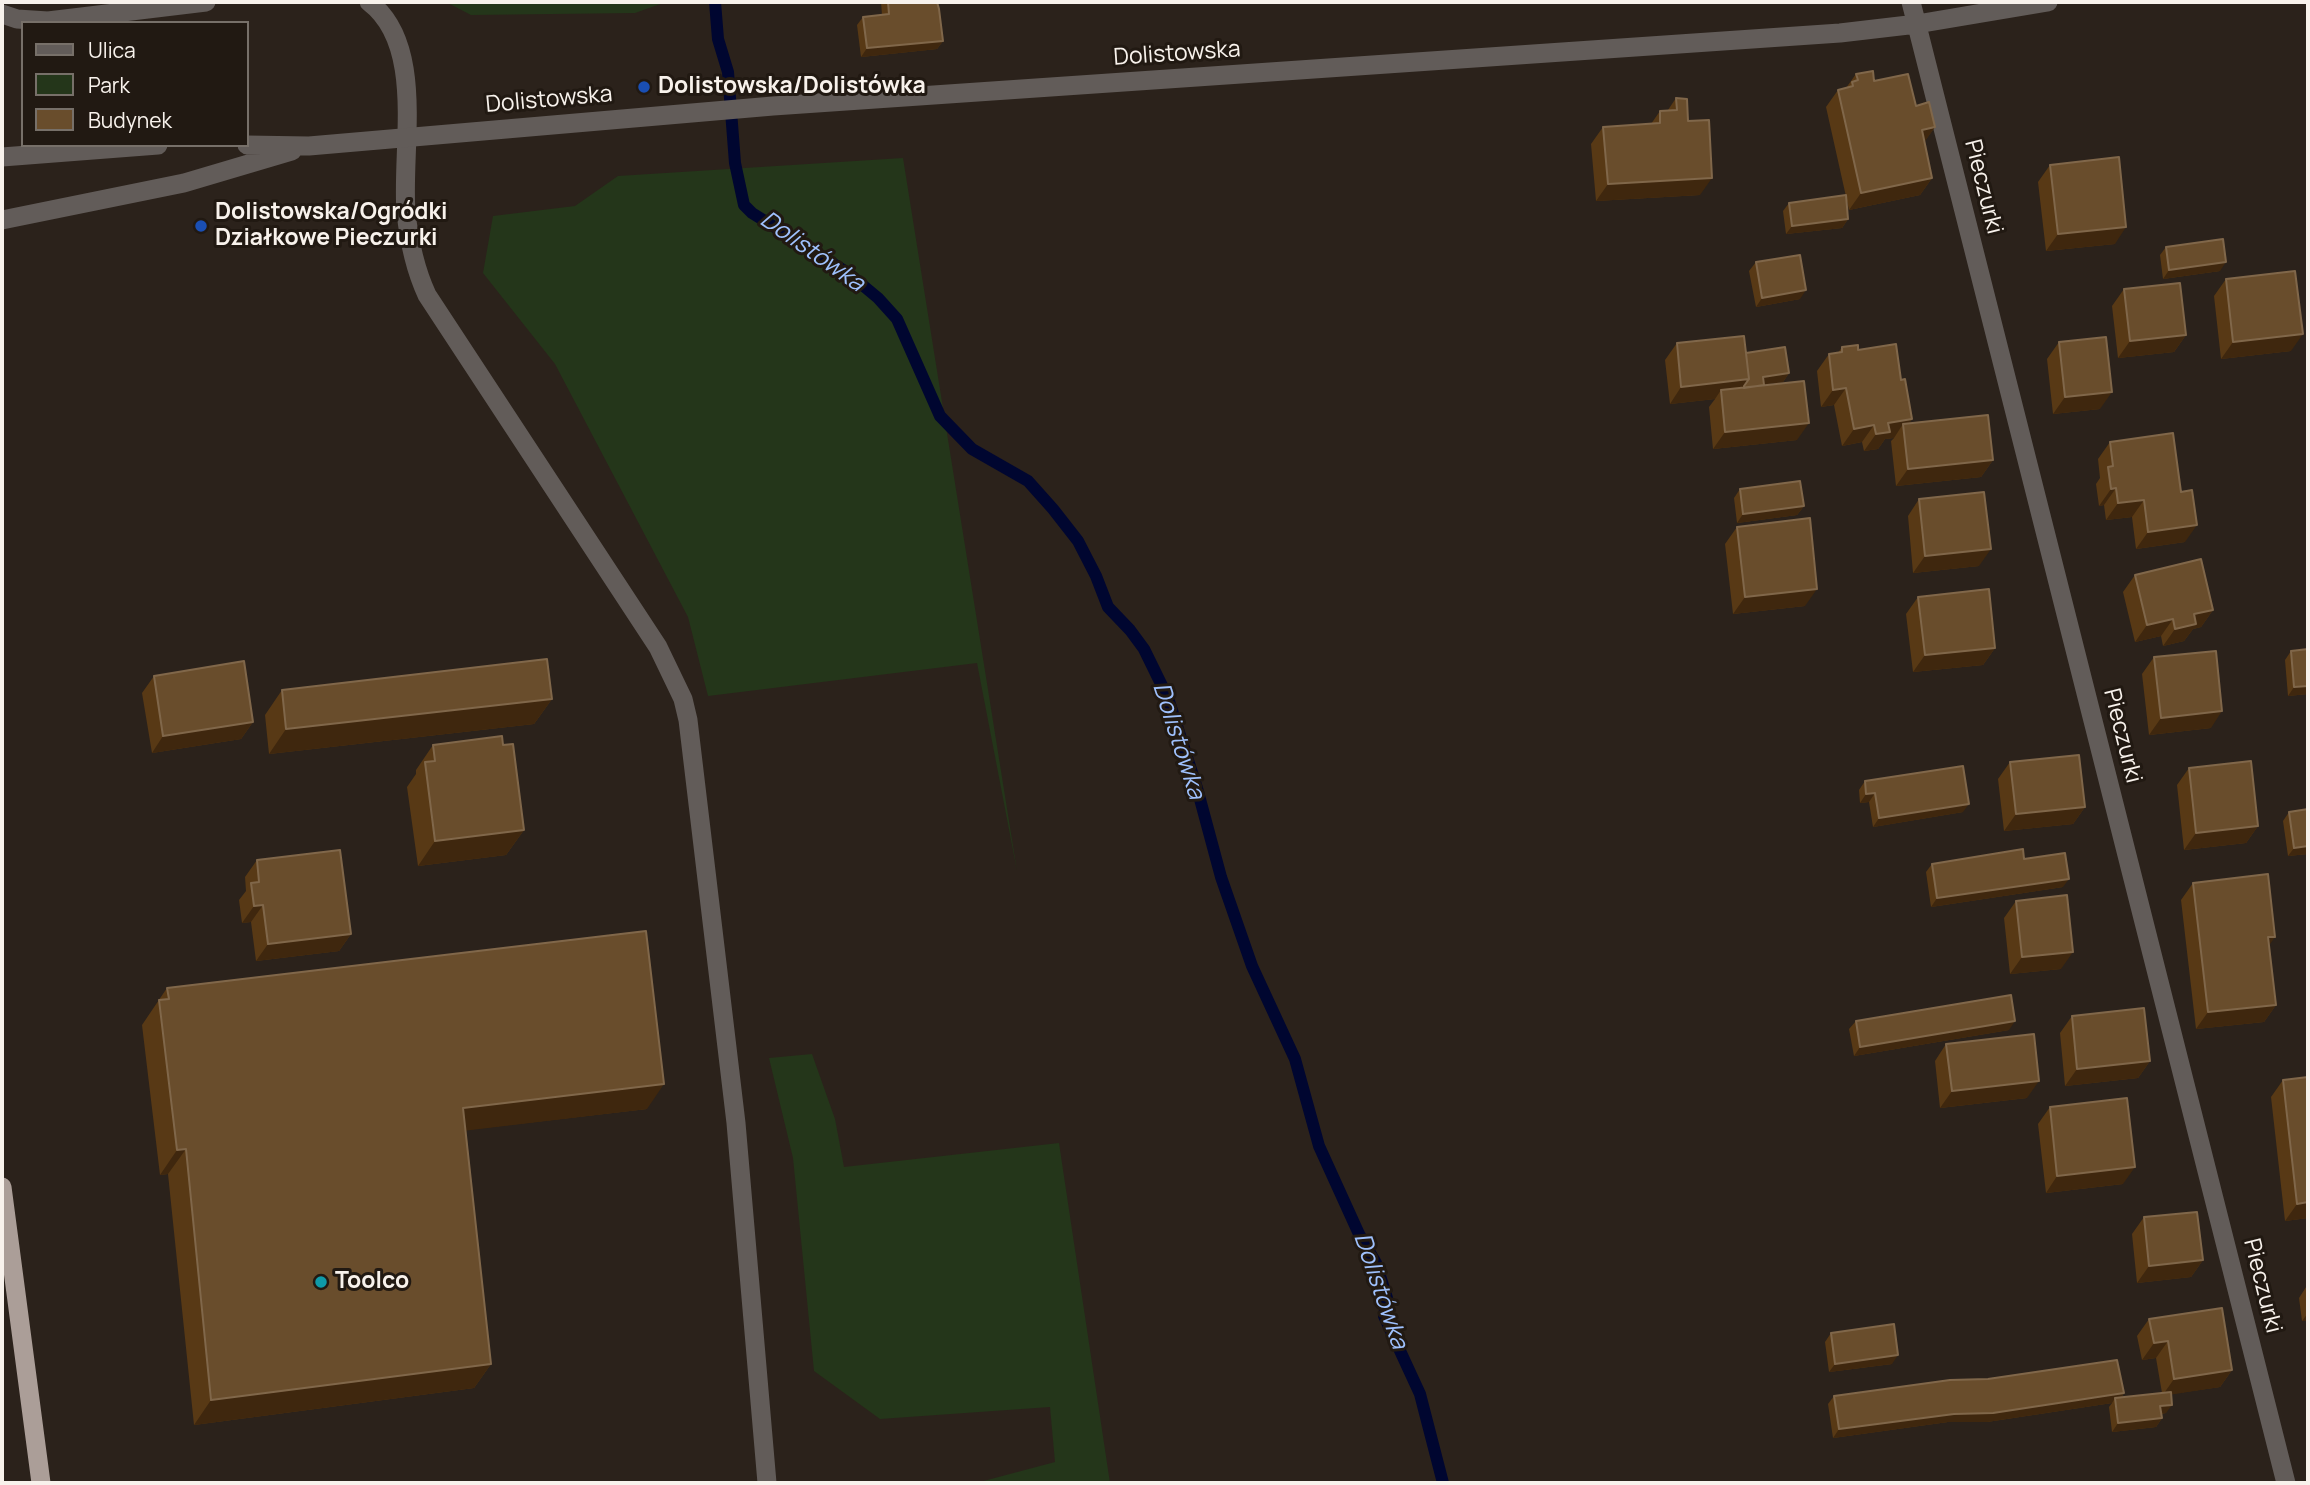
<!DOCTYPE html>
<meta charset="utf-8">
<style>
body{margin:0}
#map{position:relative;width:2310px;height:1485px;overflow:hidden;background:#2b221b;font-family:Manrope,sans-serif}
canvas{display:block}
.frame{position:absolute;inset:0;border:4px solid #f8f2ec;pointer-events:none}
.legend{position:absolute;left:21px;top:21px;width:228px;height:126px;box-sizing:border-box;background:#211912;border:2px solid #777069;margin:0;padding:9px 12px;list-style:none;font-size:21px;color:#f8f2ec}
.legend li{display:flex;align-items:center;gap:14px;height:35px}
.legend b{width:35px;border:2px solid #777069}
</style>
<div id="map">
<canvas width="2310" height="1485"></canvas>
<div class="frame"></div>
<ul class="legend">
<li><b style="height:9px;background:#625c59"></b>Ulica</li>
<li><b style="height:19px;background:#24361a"></b>Park</li>
<li><b style="height:19px;background:#694d2c"></b>Budynek</li>
</ul>
</div>
<script>
const c = document.querySelector('canvas').getContext('2d');
c.lineJoin = 'round';
function fill(path, color) {
  c.fillStyle = color;
  c.fill(path, 'evenodd');
}
function stroke(path, color, width, dash) {
  c.strokeStyle = color;
  c.lineWidth = width;
  c.lineCap = dash ? 'butt' : 'round';
  c.setLineDash(dash || []);
  c.stroke(path);
}
function write(font, color, halo, rows, align = 'center') {
  c.font = font + ' Manrope,sans-serif';
  c.lineWidth = 6;
  c.setLineDash([]);
  c.textBaseline = 'middle';
  c.strokeStyle = halo;
  c.fillStyle = color;
  for (const [text, x, y, turn = 0] of rows) {
    c.save();
    c.translate(x, y);
    c.rotate((+turn || 0) * Math.PI / 180);
    c.textAlign = isNaN(turn) ? turn : align;
    if (halo) c.strokeText(text, 0, 0);
    c.fillText(text, 0, 0);
    c.restore();
  }
}
fill(new Path2D(`
 M446,2H666L635,13L471,15Z
 M903,158L1017,871L977,663L708,696L688,617L555,364L483,273L493,216L575,206L618,176Z
 M812,1054L835,1119L844,1167L1059,1143L1110,1483H976L1055,1462L1050,1407L880,1419L814,1371L793,1158L769,1058Z`), '#24361a');
stroke(new Path2D(`
 M715,2L718,39L728,72L735,163L744,205L752,213L848,273L878,298L897,319L940,416L972,449L1028,481L1053,509L1078,541L1096,576L1108,607L1130,630L1144,649L1168,698L1197,788L1221,877L1252,966L1295,1059L1319,1146L1359,1234L1376,1263L1387,1298L1384,1316L1420,1394L1443,1483`), '#000630', 12);
stroke(new Path2D(`
 M369,2C426,45 401,149 406,212C409,241 415,269 427,295L658,647L683,699L688,720L736,1123L767,1483
 M2,14L17,19L48,21L206,2`), '#625c59', 19);
stroke(new Path2D(`
 M1911,2L2286,1483
 M247,145L309,146L773,106L1840,33L1917,24L2048,2
 M2,157L158,145
 M2,220L184,183L292,151`), '#625c59', 19);
stroke(new Path2D(`
 M2,1187L41,1483`), '#ab9e98', 19);
fill(new Path2D(`
 M881,2H937L943,41L937,49L861,57L857,25L863,17L882,15Z
 M1856,74L1874,81L1916,106L1935,127L1924,142L1932,178L1920,195L1849,210L1826,107L1838,90L1846,88Z
 M1676,98L1688,121L1700,195L1596,201L1591,144L1603,127L1651,124L1660,111L1668,110Z
 M2050,165L2115,244L2046,251L2038,182Z
 M1789,203L1848,219L1842,228L1786,234L1783,211Z
 M2166,247L2220,271L2163,279L2160,255Z
 M1756,262L1800,299L1756,307L1749,271Z
 M2226,279L2291,351L2221,359L2214,296Z
 M2124,289L2186,335L2174,352L2118,358L2112,306Z
 M2059,342L2100,409L2053,414L2047,359Z
 M1677,343L1746,353L1789,373L1783,382L1764,384L1797,440L1713,449L1709,407L1715,399L1670,404L1665,360Z
 M1842,347L1858,350L1901,380L1912,419L1909,423L1993,460L1981,477L1896,486L1891,441L1894,438L1885,439L1878,449L1864,451L1862,442L1842,446L1834,405L1821,407L1817,371L1829,354L1838,353Z
 M2110,442L2185,542L2136,549L2132,517L2106,520L2104,505L2099,506L2096,484L2100,478L2098,459Z
 M1740,489L1804,506L1797,515L1737,523L1734,498Z
 M1919,499L1979,566L1913,573L1908,516Z
 M1737,527L1805,606L1733,614L1725,544Z
 M2135,575L2213,610L2201,627L2193,629L2184,641L2163,646L2161,636L2135,642L2123,592Z
 M1918,597L1995,648L1983,665L1913,672L1906,614Z
 M2291,651L2308,694L2288,696L2285,660Z
 M2154,657L2211,728L2149,735L2142,674Z
 M154,676L253,722L241,739L152,753L142,693Z
 M282,690L552,699L534,724L269,754L265,715Z
 M433,745H503L524,830L506,855L418,866L407,787L416,774V770Z
 M2010,762L2085,807L2073,824L2004,831L1998,779Z
 M2189,768L2258,826L2246,843L2184,850L2177,785Z
 M1865,781L1963,812L1873,827L1869,802L1860,803L1859,790Z
 M2289,812L2308,854L2288,856L2283,821Z
 M2024,859L2063,887L1931,907L1926,872L1932,864Z
 M257,860L351,934L339,951L256,961L251,922L242,923L239,900L246,891L245,877Z
 M2193,883L2269,945L2276,1005L2264,1022L2196,1029L2181,900Z
 M2016,901L2061,969L2010,974L2004,918Z
 M167,988L647,1109L466,1130L491,1364L474,1388L194,1425L168,1174L160,1175L142,1025Z
 M2072,1016L2150,1061L2138,1078L2065,1086L2060,1033Z
 M1856,1021L2009,1030L1854,1056L1849,1029Z
 M1946,1044L2027,1098L1940,1108L1935,1061Z
 M2283,1080L2308,1218L2285,1221L2271,1097Z
 M2050,1107L2123,1184L2046,1193L2038,1124Z
 M2144,1217L2203,1260L2191,1277L2137,1283L2132,1234Z
 M2308,1284V1323V1321H2302L2299,1298Z
 M2149,1319L2232,1370L2220,1387L2171,1394L2166,1413L2161,1414L2162,1418L2156,1427L2112,1432L2109,1407L2112,1403L1987,1422H1948L1833,1438L1828,1404L1834,1396L2124,1393L2121,1398L2162,1393L2156,1358L2142,1360L2137,1336Z
 M1831,1333L1892,1364L1829,1372L1825,1342Z`), '#583915');
fill(new Path2D(`
 M943,41L937,49L861,57L867,48Z
 M1935,127L1923,144L1922,130Z
 M1712,178L1700,195L1596,201L1608,184Z
 M1932,178L1920,195L1849,210L1861,193Z
 M1848,219L1842,228L1786,234L1792,226Z
 M2126,227L2115,244L2046,251L2058,234Z
 M2226,262L2220,271L2163,279L2169,270Z
 M1806,290L1800,299L1756,307L1762,298Z
 M2303,334L2291,351L2221,359L2233,342Z
 M2186,335L2174,352L2118,358L2130,341Z
 M1789,373L1783,382L1757,385L1763,377Z
 M1749,379L1737,396L1721,390L1715,399L1670,404L1681,387Z
 M1846,388L1834,405L1821,407L1833,390Z
 M2112,392L2100,409L2053,414L2065,397Z
 M1912,419L1904,431L1903,424L1894,438L1885,439L1878,449L1864,451L1876,434L1888,423Z
 M1809,423L1797,440L1713,449L1725,432Z
 M1874,425L1862,442L1842,446L1854,429Z
 M1993,460L1981,477L1896,486L1908,469Z
 M2116,488L2104,505L2099,506L2111,489Z
 M2144,500L2132,517L2106,520L2118,503Z
 M1804,506L1797,515L1737,523L1743,514Z
 M2197,525L2185,542L2136,549L2148,532Z
 M1991,549L1979,566L1913,573L1925,556Z
 M1817,589L1805,606L1733,614L1745,597Z
 M2213,610L2201,627L2193,629L2184,641L2163,646L2175,629L2194,614Z
 M2173,619L2161,636L2135,642L2147,625Z
 M1995,648L1983,665L1913,672L1925,655Z
 M2308,686V694L2288,696L2294,687Z
 M552,699L534,724L269,754L286,729Z
 M2222,711L2211,728L2149,735L2161,718Z
 M253,722L241,739L152,753L163,736Z
 M1875,793L1869,802L1860,803L1866,794Z
 M1969,804L1963,812L1873,827L1879,818Z
 M2085,807L2073,824L2004,831L2016,814Z
 M2258,826L2246,843L2184,850L2196,833Z
 M524,830L506,855L418,866L435,841Z
 M2308,846V854L2288,856L2294,848Z
 M2069,879L2063,887L1931,907L1937,898Z
 M263,905L251,922L242,923L254,906Z
 M351,934L339,951L256,961L268,944Z
 M2268,937H2275L2263,954Z
 M2073,952L2061,969L2010,974L2022,957Z
 M2276,1005L2264,1022L2196,1029L2208,1012Z
 M2015,1021L2009,1030L1854,1056L1860,1047Z
 M2150,1061L2138,1078L2065,1086L2077,1069Z
 M2039,1081L2027,1098L1940,1108L1952,1091Z
 M664,1084L647,1109L446,1133L463,1108Z
 M186,1149L168,1174L160,1175L177,1150Z
 M2135,1167L2123,1184L2046,1193L2057,1176Z
 M2308,1202V1218L2285,1221L2297,1204Z
 M2203,1260L2191,1277L2137,1283L2149,1266Z
 M2308,1313V1321H2302Z
 M2168,1341L2156,1358L2142,1360L2154,1343Z
 M1898,1355L1892,1364L1829,1372L1835,1364Z
 M491,1364L474,1388L194,1425L211,1400Z
 M2232,1370L2220,1387L2162,1396L2174,1379Z
 M2124,1393L2118,1402L2115,1398L2112,1403L1987,1422H1948L1833,1438L1839,1429L1954,1414Z
 M2172,1405L2166,1413L2154,1415L2160,1406Z
 M2162,1418L2156,1427L2112,1432L2118,1423Z`), '#3f270e');
const building = new Path2D(`
 M888,2H937L939,9L943,41L867,48L863,17L889,14Z
 M1873,71L1874,81L1908,74L1916,106L1929,102L1935,127L1922,130L1932,178L1861,193L1838,90L1853,86L1852,82L1858,80L1856,74Z
 M1676,98L1687,99L1688,121L1709,120L1712,178L1608,184L1603,127L1660,123V111L1677,110Z
 M2119,157L2126,227L2058,234L2050,165Z
 M1846,195L1848,219L1792,226L1789,203Z
 M2223,239L2226,262L2169,270L2166,247Z
 M1800,255L1806,290L1762,298L1756,262Z
 M2295,271L2303,334L2233,342L2226,279Z
 M2180,283L2186,335L2130,341L2124,289Z
 M1744,336L1749,379L1681,387L1677,343Z
 M2106,337L2112,392L2065,397L2059,342Z
 M1896,344L1901,380L1905,379L1912,419L1888,423L1890,432L1876,434L1874,425L1854,429L1846,388L1833,390L1829,354L1842,352V347L1858,345V350Z
 M1785,347L1789,373L1763,377L1764,385L1744,388V386L1749,379L1746,353Z
 M1804,381L1809,423L1725,432L1721,390Z
 M1988,415L1993,460L1908,469L1903,424Z
 M2173,433L2181,492L2192,490L2197,525L2148,532L2144,500L2118,503L2116,488L2111,489L2108,467L2113,466L2110,442Z
 M1800,481L1804,506L1743,514L1740,489Z
 M1984,492L1991,549L1925,556L1919,499Z
 M1810,518L1817,589L1745,597L1737,527Z
 M2201,559L2213,610L2194,614L2196,624L2175,629L2173,619L2147,625L2135,575Z
 M1989,589L1995,648L1925,655L1918,597Z
 M2308,649V686L2294,687L2291,651Z
 M2216,651L2222,711L2161,718L2154,657Z
 M547,659L552,699L286,729L282,690Z
 M244,661L253,722L163,736L154,676Z
 M502,736L503,745L513,744L524,830L435,841L425,762L435,761L433,745Z
 M2079,755L2085,807L2016,814L2010,762Z
 M2251,761L2258,826L2196,833L2189,768Z
 M1963,766L1969,804L1879,818L1875,793L1866,794L1865,781Z
 M2308,809V846L2294,848L2289,812Z
 M2023,849L2024,859L2065,853L2069,879L1937,898L1932,864Z
 M340,850L351,934L268,944L263,905L254,906L251,883L259,882L257,860Z
 M2268,874L2275,937H2268L2276,1005L2208,1012L2193,883Z
 M2067,895L2073,952L2022,957L2016,901Z
 M646,931L664,1084L463,1108L491,1364L211,1400L186,1149L177,1150L159,1000L169,999L167,988Z
 M2011,995L2015,1021L1860,1047L1856,1021Z
 M2144,1008L2150,1061L2077,1069L2072,1016Z
 M2034,1034L2039,1081L1952,1091L1946,1044Z
 M2308,1077V1202L2297,1204L2283,1080Z
 M2127,1098L2135,1167L2057,1176L2050,1107Z
 M2197,1212L2203,1260L2149,1266L2144,1217Z
 M2222,1308L2232,1370L2174,1379L2168,1341L2154,1343L2149,1319Z
 M1894,1324L1898,1355L1835,1364L1831,1333Z
 M2117,1360L2124,1393L1993,1413L1954,1414L1839,1429L1834,1396L1950,1380L1988,1379Z
 M2171,1392L2172,1405L2160,1406L2162,1418L2118,1423L2115,1398Z`);
fill(building, '#694d2c');
stroke(building, '#80674a', 2);
for (const [x, y, r, color] of [
 [644,87,7,"#1a4fb4"],
 [201,226,7,"#1a4fb4"],
 [321,1282,7,"#0f9aa8"]
]) {
  const dot = new Path2D();
  dot.arc(x, y, r, 0, 2 * Math.PI);
  c.fillStyle = color;
  c.fill(dot);
  stroke(dot, '#211912', 2.5);
}
write('23px', '#f8f2ec', '#211912', [
 ["Dolistowska",1177,54,-4],
 ["Dolistowska",549,100,-5],
 ["Pieczurki",1983,187,76],
 ["Pieczurki",2122,736,76],
 ["Pieczurki",2262,1286,76]
]);
write('bold 23px', '#f8f2ec', '#211912', [
 ["Dolistowska/Dolistówka",658,87],
 ["Dolistowska/Ogródki",215,213],
 ["Działkowe Pieczurki",215,239],
 ["Toolco",335,1282]
], 'left');
write('italic 24px', '#9fc1fd', '#211912', [
 ["Dolistówka",812,252,35],
 ["Dolistówka",1178,741,72],
 ["Dolistówka",1380,1291,71]
]);
</script>
